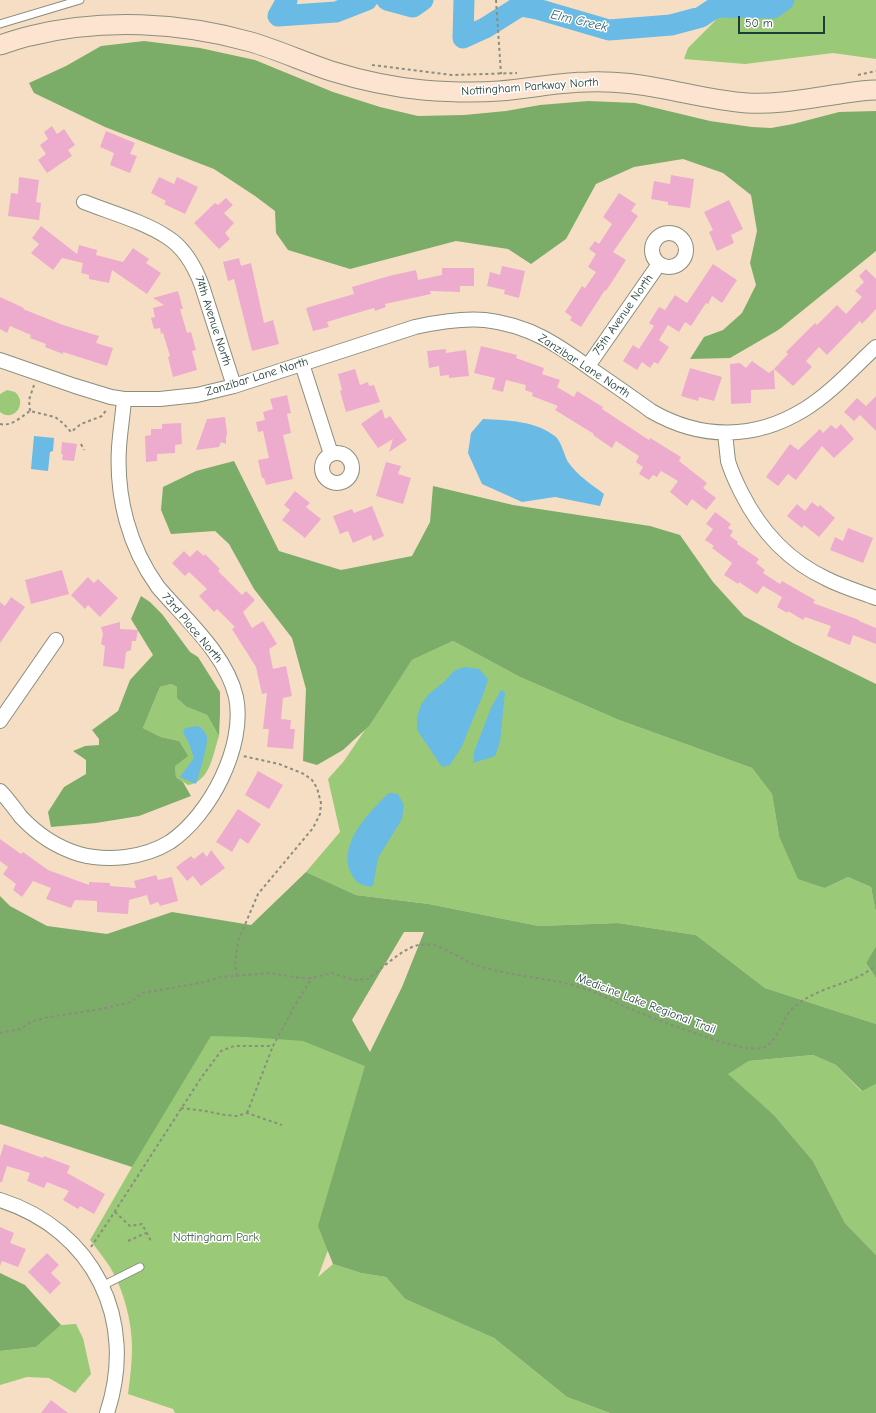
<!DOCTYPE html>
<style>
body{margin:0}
#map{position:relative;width:876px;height:1413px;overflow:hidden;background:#f6dec5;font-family:"Comic Neue",sans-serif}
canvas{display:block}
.scale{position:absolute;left:738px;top:16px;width:87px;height:18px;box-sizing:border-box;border:2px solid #1f3d34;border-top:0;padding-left:5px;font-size:12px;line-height:14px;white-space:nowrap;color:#1f3d34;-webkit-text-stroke:3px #fff;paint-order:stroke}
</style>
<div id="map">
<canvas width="876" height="1413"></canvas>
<div class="scale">50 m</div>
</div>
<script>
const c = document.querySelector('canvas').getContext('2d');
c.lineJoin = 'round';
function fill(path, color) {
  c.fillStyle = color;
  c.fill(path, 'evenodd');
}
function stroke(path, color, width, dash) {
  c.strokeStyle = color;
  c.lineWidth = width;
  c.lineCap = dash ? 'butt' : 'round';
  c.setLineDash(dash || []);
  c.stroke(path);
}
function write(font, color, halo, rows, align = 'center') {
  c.font = font + ' "Comic Neue",sans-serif';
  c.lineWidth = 3;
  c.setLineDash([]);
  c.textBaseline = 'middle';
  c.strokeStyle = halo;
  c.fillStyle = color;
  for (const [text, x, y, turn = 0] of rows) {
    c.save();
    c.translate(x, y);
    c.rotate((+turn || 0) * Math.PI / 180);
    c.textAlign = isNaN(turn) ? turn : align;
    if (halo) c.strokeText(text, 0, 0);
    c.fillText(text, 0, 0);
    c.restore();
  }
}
fill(new Path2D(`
 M732,0H876V59L833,53L745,64L684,59L688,48L714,22Z
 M7,390L15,392C28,403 14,423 0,412V394Z
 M453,641L520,677L619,720L752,768L772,794L779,836L825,888L848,877L871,887L876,913V946L866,963L876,978V1024L765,988L696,935L618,923L539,926L429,904L356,895L306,872L340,832L328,779L344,761L412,660Z
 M171,684L177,687L187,707L207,715L219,736C213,754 210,782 188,785L176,777L175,766L179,741L161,737L143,728L160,687Z
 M190,993L396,1066L318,1277L333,1264L361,1273L386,1277L405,1299L494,1338L567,1397L610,1413H175L173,1409L128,1394C130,1379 132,1363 132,1348C132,1322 124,1290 110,1267C104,1258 97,1249 90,1240L132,1167Z
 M813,1055L836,1065L861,1091L876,1084V1255L845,1223L813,1161L774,1115L727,1074L749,1061Z
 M76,1324L83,1338L91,1374L75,1393L49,1378L27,1377L0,1385V1351L36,1347L61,1325Z`), '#9ac978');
fill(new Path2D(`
 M144,41L200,48L255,60L333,92L380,107L418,116L464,115L506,111L540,105L588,101L635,103L710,121L752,127L771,128L793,124L839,112L876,111V251L781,328L775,332L730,358L690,359L704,337L723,330L742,313L756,285L750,263L757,231L751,195L723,173L683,159L634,167L596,184L566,239L531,264L508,249L456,241L350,269L288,250L276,233L275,211L255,196L214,169L105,127L34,93L29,83L66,66L101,46Z
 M234,461L279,551L341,570L412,556L430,522L433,486L513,505L650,526L680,535L713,582L744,616L793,643L876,684V913L871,887L848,877L825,888L798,879L779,836L772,794L752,768L619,720L520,677L453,641L412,660L369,726L343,750L317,765L303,761L306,689L292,638L254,589L229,544L215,531L171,534L161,510L163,487L196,471Z
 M141,596L150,602L162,614L190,652L198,657L220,692V714L219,736L207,715L187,707L177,698V687L171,684L160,687L143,728L161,737L179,741L188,756L175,766L176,777L183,782L191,796L139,816L96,823L51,827L48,812L64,787L86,774V760L73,751L85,746L99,745V739L92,730L118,711L130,680L153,655L131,619Z
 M306,872L356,895L429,904L539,926L618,923L696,935L765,988L876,1024V1084L862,1091L836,1065L813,1055L749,1061L728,1074L774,1115L813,1161L845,1223L876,1255V1413H610L567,1397L494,1338L405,1299L386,1277L361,1273L333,1264L318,1226L365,1066L303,1041L248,1037L211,1036L132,1167L0,1124V896L10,906L47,926L107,934L172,912L251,925ZM404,932H424L402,987L370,1052L352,1020Z
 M876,946V978L866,963Z
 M0,1273L25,1285L61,1325L36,1347L0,1351Z`), '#7bad68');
fill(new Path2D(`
 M483,419C507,420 537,421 556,437C562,443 564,455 568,462C578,476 591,484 604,494L600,506L555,497L522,502L482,484L468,453L471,433Z
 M34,436L54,438L53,451L50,452L48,471L31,469Z
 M465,667L479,669L488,679L484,692L462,746L450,765L442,767L417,730V717L421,705L428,695L445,681L455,670Z
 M501,690L505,692L500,742L495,756L473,763L474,752L491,708Z
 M198,726C203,729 207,733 207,739C207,749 199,774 196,784L180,777L194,758L188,741L183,733L185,728Z
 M389,793L398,794L404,805L402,819L378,858L373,886C363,887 357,884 352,875C336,846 369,812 389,793Z`), '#69bae4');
stroke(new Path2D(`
 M287,0L278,16L336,12L367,0
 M387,0L413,7L423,0
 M464,0L463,38L485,28L520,6L537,9L609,30L671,25L701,17L716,7L773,8L784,0`), '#69bae4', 21);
fill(new Path2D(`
 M52,126L57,134L64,129L75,145L68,150L72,156L47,173L38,160L46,154L40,145L48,139L44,132Z
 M106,131L135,143L130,154L137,156L130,173L110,165L114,153L100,147Z
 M671,175L694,179L690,208L668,205V202L651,199L654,181L670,184Z
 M19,177L39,180L36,202L41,203L39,220L8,216L11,193L18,194Z
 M159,177L174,184L177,177L198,187L185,214L164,204L166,201L151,193Z
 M619,193L636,204L631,211L638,216L613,252L626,260L606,291L605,290L581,327L570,320L572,317L565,312L582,286L585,288L596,272L588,267L596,254L589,249L595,241L599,244L612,224L603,217Z
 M226,198L233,205L224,213L234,223L225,233L230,239L219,249L194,223L215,203L218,205Z
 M729,200L743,229L731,235L734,243L717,251L709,232L713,230L704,212Z
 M41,226L77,254L79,245L97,250L96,255L123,262L133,248L149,259L146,263L161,273L147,294L112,270L109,283L89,279V275L81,273L83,263L62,258L53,270L31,253L39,244L32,238Z
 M239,258L241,266L251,263L264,323L273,320L279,344L252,351L234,279L228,281L223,262Z
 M713,264L737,280L722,303L712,296L708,304L706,303L691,326L685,322L679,332L668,325L659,340L669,347L658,364L654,362L650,368L642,362L637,370L623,361L633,345L639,349L654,326L649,323L659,307L665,310L675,295L687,303Z
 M502,266L525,271L519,298L504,294L505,290L487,286L490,272L500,275Z
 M442,268H474V286H460V292L430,291L431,294L385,304L386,307L375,311L374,308L343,317L327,322L329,327L313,331L306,308L354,294L352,287L389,276L416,270L418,280L442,275Z
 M866,269L876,279V309L862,324L860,321L827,355L819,347L806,361L812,367L793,386L774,369L788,354L786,352L815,323L817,325L837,305L846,314L862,297L855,291L864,282L859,276Z
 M178,291L183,309H180L187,333L191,332L196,350L192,351L197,370L173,377L168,357L170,356L163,333L161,334L160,328L154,329L151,318L155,317L153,308L164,305L153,298Z
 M0,297L24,308L23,309L63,325L99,336L96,343L113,348L107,366L63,352V354L45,347L46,344L30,338L31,335L10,326L7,333L0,329Z
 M481,346L517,355L516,358L544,368L542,374L560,380L557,387L574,397L577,391L603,407L602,409L649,440L650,438L681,457L679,461L707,483L703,488L716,498L706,510L692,499L687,506L670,492L678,481L661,471L657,477L653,475L649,480L639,474L643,467L636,462L639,456L616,441L612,448L593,435L594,434L555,410L558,406L532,396L533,393L525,390L526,385L506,380L503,392L492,389L495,378L474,373Z
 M446,349V353L466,350L469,376L449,378V375L440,376L439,366L429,368L427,351Z
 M752,361L769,373L774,369L775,389L751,390V403L731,404L730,364L740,363L746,368Z
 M690,368L722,377L714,401L699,397L698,401L681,396Z
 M355,369L360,385L368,382L369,386L374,385L380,402L346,412L340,391L342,390L338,374Z
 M287,395L291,413L287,414L291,433L283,435L293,479L266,485L264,478H262L258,460L269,458L263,431L258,432L256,422L265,420L263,412L273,409L270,399Z
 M876,396V431L860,415L854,421L844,412L857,398L866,406Z
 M382,409L385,419L390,416L407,440L389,452L393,439L378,448L361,424Z
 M225,417L227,433L226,437V444L221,442L219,447L196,450L207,419Z
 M181,423L182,444L175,445V453L157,454V461L146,462L145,436L151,435V429H162V424Z
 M841,424L854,439L834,458L822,446L796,480L788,474L778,486L766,477L790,444L798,450L820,429L823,433L831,425L836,429Z
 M62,442L77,444L74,461L62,460L63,454H61Z
 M386,462L401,466L398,474L411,478L403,504L376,496Z
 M295,491L310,503L306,507L321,519L305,538L282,520L290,510L284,505Z
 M812,502L818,507L820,505L835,518L819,537L804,525L802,528L787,516L797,504L805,511Z
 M372,506L384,536L373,541L371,535L353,543L348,531L340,534L333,516L352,509L354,513Z
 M715,512L731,524L728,528L733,531L730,536L738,542L737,544L759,559L756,563L765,570L763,573L780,584L782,581L815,600L813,603L859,620V621L876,628V644L853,635L850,645L827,636L831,626L805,617L803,620L788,611L787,613L777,607L782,597L763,586L757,594L739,582L738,584L724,575L732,563L712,548L714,546L705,540L713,529L706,524Z
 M848,528L873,538L863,563L830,550L835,537L843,541Z
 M197,550L204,556L205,554L220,569L218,571L242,595L246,591L255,600L243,612L252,628L263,621L277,644L269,649L273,669L286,666L292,696L283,698L281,719L291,720L290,729H295L293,749L267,747L269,729H263L267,693L262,694L256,667L232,629L235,627L217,609L214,612L199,596L207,589L189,572L185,576L172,563L184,551L190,557Z
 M62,570L69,594L31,604L25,580Z
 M88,577L94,583L98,579L118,598L100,617L88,605L85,609L71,595Z
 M11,597L25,607L0,643V602L5,606Z
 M120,622V629L138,630L136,641H132L131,650L126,652L124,669L103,666L105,646L101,644L103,634L101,627Z
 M258,771L283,785L269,809L245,795Z
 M238,809L261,824L248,844L240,838L232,852L216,842Z
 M0,839L21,854L23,852L48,870L89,885V882L110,883V886L136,888L134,881L156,875L158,880L172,877L178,901L160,906L158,902L150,905L147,895L129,900L128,914L97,912V901L75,900L71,908L46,899L51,888L33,881L22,897L13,890L16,884L3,874L8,867L0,861Z
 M211,850L225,868L201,886L193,876L187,881L176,867L191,856L194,859L203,852L207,857Z
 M4,1144L43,1158L44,1156L70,1166L67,1173L105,1194L94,1214L80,1206L78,1209L63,1200L69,1191L47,1182L44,1188L27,1181L30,1173L7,1166L2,1182H0V1157Z
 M0,1227L14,1233L10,1243L26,1249L18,1267L2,1261L0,1266Z
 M47,1253L59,1265L51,1273L61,1283L50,1294L28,1272Z
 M51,1400L68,1413H41Z`), '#edaccd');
const lane = new Path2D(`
 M0,24L80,0
 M102,1286L140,1267`);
const street = new Path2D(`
 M84,202C109,212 145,222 167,237C185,248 195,267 202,286L234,386
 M652 250a17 17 0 1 1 34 0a17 17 0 1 1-34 0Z
 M0,360L75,386L111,397L124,399H160L197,395L234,386L415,327C438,322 461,318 485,320C530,325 558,345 594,371C613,384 632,397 651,411C701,440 755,440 805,409C831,393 853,368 876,347
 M302,364L331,454
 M588,366L659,264
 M725,433C726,443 727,452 728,461C731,471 736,482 741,492C760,530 788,561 827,579C843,587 860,592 876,598
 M322 468a15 15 0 1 1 30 0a15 15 0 1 1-30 0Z
 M0,721L56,640
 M0,791C8,799 14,808 21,817C37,834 56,847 79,854C108,862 144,858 170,842C210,815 246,746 236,697C226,654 186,620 158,587C129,547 116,497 119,448C120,431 123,415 124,399
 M0,1200C94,1230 138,1320 107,1413`);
const secondary = new Path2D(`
 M0,45C10,42 20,38 30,36C102,18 180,22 251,42C278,50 304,62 331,71C360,80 392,87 423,90C448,92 474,93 499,91C529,89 558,82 588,82C613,81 639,84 664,89C691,94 719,101 747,103C778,105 810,98 840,94C852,92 864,90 876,90`);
stroke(lane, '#8a8e7c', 9);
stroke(street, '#8a8e7c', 16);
stroke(secondary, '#8a8e7c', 21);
stroke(new Path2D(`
 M496,0L501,74
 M372,65L452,75L517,73
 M858,75L876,71
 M30,411L29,400L34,385
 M0,424C11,427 21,417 30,411L55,417L64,424L71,432L81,424L102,416L107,409
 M81,444L84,450
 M237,976L235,964L238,941L258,894L313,828L320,814L321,803L317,788L312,780L304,774L279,764L243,756
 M0,1033L20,1029L33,1021L49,1017L101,1009L131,1002L142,993L200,983L222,977L270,973L300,978H312L332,973L355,980L368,979C381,969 400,951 415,946C437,938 456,958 476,965C511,977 548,977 583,988C602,994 619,1005 638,1012C660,1021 683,1029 706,1037C721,1042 746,1051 762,1048C776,1045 782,1020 791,1010C809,992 835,987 858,977C864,974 870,970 876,966
 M181,1108L205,1111L225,1115L237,1116L247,1113L282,1125
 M247,1113L273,1046
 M115,1212L130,1226L142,1224L151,1241
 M128,1241L146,1233
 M91,1247L108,1222L201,1078L221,1051L234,1046H273L295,1005L312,978`), '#8a8e7c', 2, [3, 3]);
stroke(lane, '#fff', 7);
stroke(street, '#fff', 14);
stroke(secondary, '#fde4d1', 19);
write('12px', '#1f3d34', '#fff', [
 ["Nottingham Parkway North",530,87,-4],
 ["75th Avenue North",623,315,-55],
 ["74th Avenue North",213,321,72],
 ["Zanzibar Lane North",584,366,33],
 ["Zanzibar Lane North",257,377,-17],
 ["73rd Place North",192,628,50],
 ["Medicine Lake Regional Trail",646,1004,21]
]);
write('12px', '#3e6045', '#fff', [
 ["Nottingham Park",216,1238]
]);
write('italic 13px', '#356269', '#fff', [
 ["Elm Creek",579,21,13]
]);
</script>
